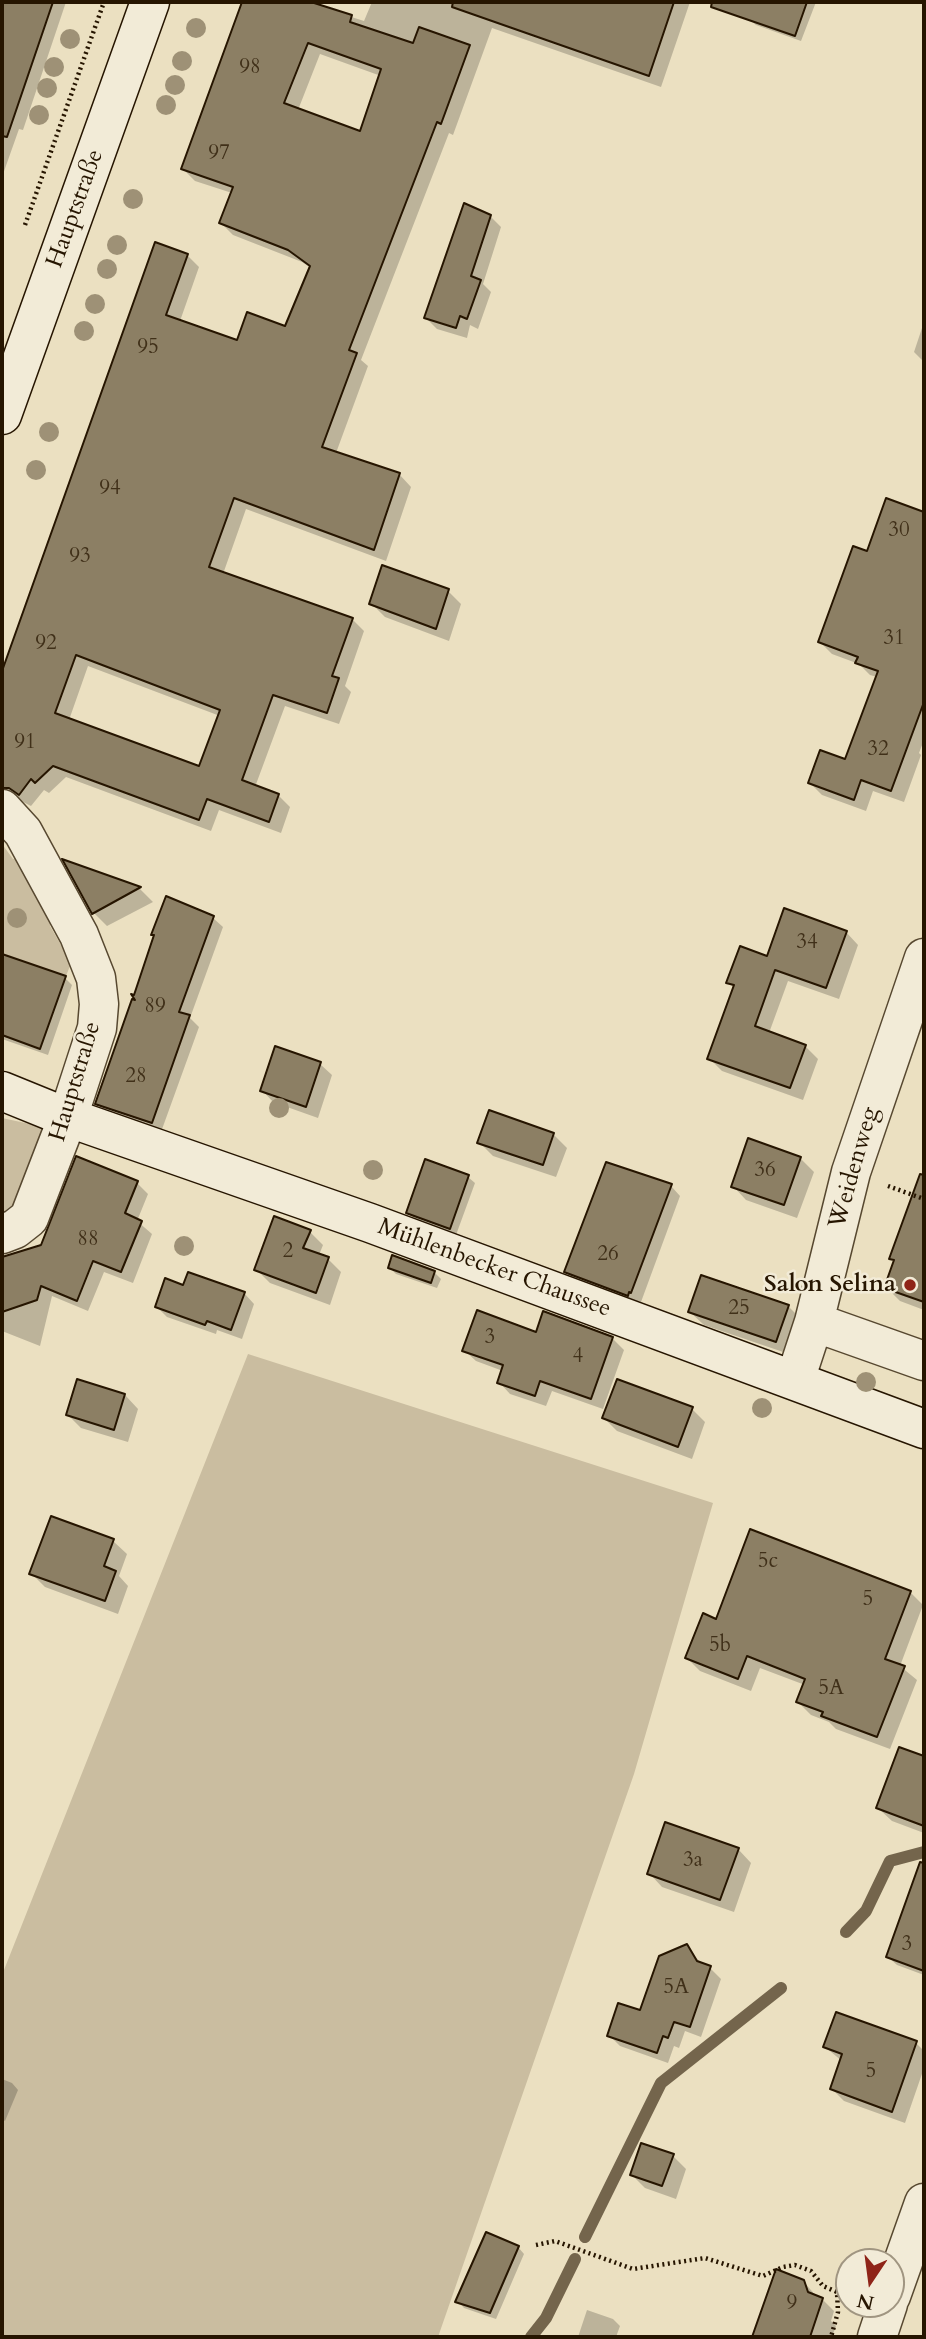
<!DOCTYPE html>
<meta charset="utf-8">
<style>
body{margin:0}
#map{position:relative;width:926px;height:2339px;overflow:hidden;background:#ebe0c1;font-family:Cardo,serif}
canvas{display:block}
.frame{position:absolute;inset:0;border:4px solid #261500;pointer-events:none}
.north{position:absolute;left:835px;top:2248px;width:70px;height:70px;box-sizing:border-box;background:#f2ebd7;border:2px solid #a09581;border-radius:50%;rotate:193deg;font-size:19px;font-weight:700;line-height:28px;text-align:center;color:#261500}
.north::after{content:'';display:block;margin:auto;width:24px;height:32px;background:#8f2418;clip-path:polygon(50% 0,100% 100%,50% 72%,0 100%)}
</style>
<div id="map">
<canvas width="926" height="2339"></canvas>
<div class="frame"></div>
<div class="north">N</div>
</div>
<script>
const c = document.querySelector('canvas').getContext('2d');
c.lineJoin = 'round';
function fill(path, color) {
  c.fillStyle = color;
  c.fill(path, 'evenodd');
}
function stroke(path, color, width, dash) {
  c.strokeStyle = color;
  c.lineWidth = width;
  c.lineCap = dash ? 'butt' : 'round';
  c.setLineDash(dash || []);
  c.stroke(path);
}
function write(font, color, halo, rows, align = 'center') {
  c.font = font + ' Cardo,serif';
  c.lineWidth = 5;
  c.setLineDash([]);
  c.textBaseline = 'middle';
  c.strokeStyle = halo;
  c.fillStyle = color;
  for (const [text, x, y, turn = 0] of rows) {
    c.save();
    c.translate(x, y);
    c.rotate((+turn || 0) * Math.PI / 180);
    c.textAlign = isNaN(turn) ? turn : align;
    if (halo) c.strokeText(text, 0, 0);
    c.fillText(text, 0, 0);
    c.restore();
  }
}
fill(new Path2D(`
 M2,844L13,859L23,857L55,911L50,926L65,952L70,966L66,976L2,954Z
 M2,1118L44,1127L46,1156L2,1226Z
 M248,1354L713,1503L634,1774L438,2337H2V1975Z`), '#cabda0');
fill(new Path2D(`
 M2,2H66L23,130L19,129L2,177Z
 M243,2H322L320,7L364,21L372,2H690L661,87L492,28L453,135L449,133L361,360L368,366L336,453L399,474L411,487L386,561L246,509L223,574L352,619L364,631L345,686L351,692L339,724L285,706L255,787L278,795L290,807L281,833L219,810L211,831L66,777L49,793L44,790L31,806L17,799L2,783V677L156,244L187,255L199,267L180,321L238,342L286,329L311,268L302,262L233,235L221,223L232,193L195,181L183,169ZM320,54L381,76L361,133L298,110ZM88,666L220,716L200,768L69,720Z
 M756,2H816L801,41L756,25L749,19Z
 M490,216L501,227L483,284L491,292L478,329L470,325L467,338L437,329L426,318Z
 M924,322V362L914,352Z
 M887,501L924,514V740L919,753L921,755L904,802L873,791L866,811L822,795L810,783L846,761L877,677L870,675L859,664L832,654L820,642L868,553Z
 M448,591L461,604L449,641L385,617L371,603Z
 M66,862L140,889L153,902L107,926L94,913Z
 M213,918L223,927L190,1018L199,1027L161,1132L107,1113L97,1103L138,1003Z
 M846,932L858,945L839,999L788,981L769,1033L805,1046L818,1059L803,1100L722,1071L709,1058L734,988L728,982L768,958Z
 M2,956L65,978L72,985L48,1055L2,1039Z
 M276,1048L320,1064L332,1075L318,1118L273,1102L262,1090Z
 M553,1134L567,1148L556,1177L493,1156L479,1142Z
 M800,1158L814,1172L797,1218L746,1200L733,1186Z
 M468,1177L475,1183L456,1235L415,1219L408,1213Z
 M137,1183L148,1194L137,1221L152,1234L133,1283L104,1272L88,1311L52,1296L40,1346L2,1331V1259L42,1246Z
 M671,1186L680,1196L641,1302L639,1301L638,1304L576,1281L566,1272Z
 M905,1220L924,1227V1310L900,1301L886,1287L895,1262L892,1259Z
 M310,1232L323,1245L319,1255L328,1259L341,1272L330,1305L270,1283L256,1269Z
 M390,1268L434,1272L441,1279L437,1288L396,1274Z
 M184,1287L244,1293L254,1304L242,1339L217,1330L216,1334L167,1317L157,1307Z
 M788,1306L802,1320L789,1354L704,1325L690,1312Z
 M537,1334L612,1338L624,1350L603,1409L552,1391L546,1406L510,1394L499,1382L503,1371L476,1361L464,1350Z
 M78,1381L125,1395L138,1409L128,1442L81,1428L68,1415Z
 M692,1409L705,1422L692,1459L617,1431L604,1418Z
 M113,1541L127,1554L119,1576L128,1586L118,1614L45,1587L31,1573Z
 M910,1592L923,1605L900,1666L917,1680L890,1749L836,1729L829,1722L811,1715L798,1702L805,1685L760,1668L751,1691L700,1671L687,1658L717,1621Z
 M900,1749L924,1758V1833L892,1821L878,1808Z
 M738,1849L751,1863L734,1912L662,1887L649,1873Z
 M924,1855V1975L897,1965L888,1957Z
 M687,1946L702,1965L710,1968L721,1979L701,2037L685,2031L679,2048L674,2046L668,2063L620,2046L609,2035L641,2013Z
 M916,2043L924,2051V2068L905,2123L844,2101L832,2089L842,2061L825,2047Z
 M2,2079L12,2083L18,2090L5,2121L2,2119Z
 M673,2156L686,2169L676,2199L645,2188L632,2175Z
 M518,2247L524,2254L496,2319L464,2308L458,2301Z
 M803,2281L817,2297L822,2299L834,2311L831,2321L836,2326L832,2337H755Z
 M587,2310L613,2319L620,2326L616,2337H578Z`), '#0003');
stroke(new Path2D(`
 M846,1932L866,1911L890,1861L924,1852
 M585,2237L661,2083L781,1988
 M531,2337L546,2318L575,2259`), '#74654c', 12);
const building = new Path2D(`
 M2,2H53L7,137L2,136Z
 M242,2H311L352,15L350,22L413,43L419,27L470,45L441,124L437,122L349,350L357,353L322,447L400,473L374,550L234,498L209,567L353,618L332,676L339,678L327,713L273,695L242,780L279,794L269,822L207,799L199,820L53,766L35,783L31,779L19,795L9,788H2V671L155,242L188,254L166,315L237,340L247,312L285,326L310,266L288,250L219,223L233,187L181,169ZM308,43L381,69L360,131L284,103ZM76,655L220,710L199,766L55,713Z
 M453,2H674L649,76L452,7Z
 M712,2H807L795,36L711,7Z
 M464,203L491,215L471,276L481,280L467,319L460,316L456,328L424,318Z
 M886,498L924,512V702L891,791L861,780L854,800L808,783L820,750L845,759L878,671L855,663L858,657L818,642L853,546L867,551Z
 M382,565L449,589L436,629L369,604Z
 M62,859L141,887L92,914Z
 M166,896L214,916L179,1012L190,1015L152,1123L95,1104L132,999L135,1000L131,994L134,995L154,935H151Z
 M784,908L847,931L826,988L775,970L755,1026L806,1045L790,1088L707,1059L734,985L726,983L740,946L767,956Z
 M2,954L66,976L40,1049L2,1035Z
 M275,1046L321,1062L306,1107L260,1091Z
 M489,1110L554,1133L543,1165L477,1143Z
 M748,1138L801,1157L784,1205L731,1187Z
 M76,1156L138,1181L125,1213L142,1221L121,1272L93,1261L77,1301L41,1286L37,1300L2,1312V1257L41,1245Z
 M425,1159L469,1175L450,1229L406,1213Z
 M606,1162L672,1184L631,1293L629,1292L628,1296L564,1272Z
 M920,1174L924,1175V1302L884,1288L894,1260L889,1259Z
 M274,1216L311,1230L303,1248L329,1257L316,1293L254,1270Z
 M392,1255L435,1271L431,1283L388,1268Z
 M188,1272L245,1292L231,1330L207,1321L205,1325L155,1307L165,1278L183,1285Z
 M701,1275L789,1305L776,1342L688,1312Z
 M477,1310L536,1332L543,1311L613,1337L591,1399L540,1381L535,1396L497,1383L503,1365L462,1351Z
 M77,1379L125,1394L114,1430L66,1415Z
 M617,1379L693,1407L678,1447L602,1418Z
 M51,1516L114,1539L104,1566L116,1571L105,1601L29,1574Z
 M750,1529L911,1591L885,1659L905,1666L877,1737L821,1716L823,1712L796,1702L805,1679L747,1656L738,1679L685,1658L703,1613L716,1619Z
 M899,1747L924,1756V1826L876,1808Z
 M665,1822L739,1848L720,1900L647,1874Z
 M920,1862L924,1863V1971L886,1957Z
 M687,1944L697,1961L711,1966L690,2027L674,2022L668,2038L663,2036L657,2053L607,2036L618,2003L640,2010L659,1956Z
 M836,2012L917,2041L892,2112L830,2089L842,2054L823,2047Z
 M641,2143L674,2154L662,2186L630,2175Z
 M486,2232L519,2246L490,2313L455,2302Z
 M776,2269L804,2280L808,2292L823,2298L810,2337H752Z`);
fill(building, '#8c7f64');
stroke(building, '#261500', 2);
const street = new Path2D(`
 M2,809L23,832L79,935L96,978L99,1004L97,1028L68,1117L29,1218L15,1229L2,1234
 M814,1322L924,1361
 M795,1380L814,1322L851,1172L924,958
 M891,2296L924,2203
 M877,2337L888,2304`);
const secondary = new Path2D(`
 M2,415L150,2
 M2,1091L61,1115L370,1223L924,1429`);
stroke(street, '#574830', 41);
stroke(secondary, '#261500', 41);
stroke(new Path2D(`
 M25,225L104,2
 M888,1186L924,1199
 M536,2245L555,2241L633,2269L705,2258L763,2276L783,2267L795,2265L811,2271L823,2286L837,2292L838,2312L831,2337`), '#261500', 4.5, [2, 3.5]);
stroke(street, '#f2ebd7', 38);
stroke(secondary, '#f2ebd7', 38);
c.fillStyle = '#9e9176';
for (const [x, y] of [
 [196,28],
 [70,39],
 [182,61],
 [54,67],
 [175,85],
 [47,88],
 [166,105],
 [39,115],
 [133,199],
 [117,245],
 [107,269],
 [95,304],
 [84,331],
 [49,432],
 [36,470],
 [17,918],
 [279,1108],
 [373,1170],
 [184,1246],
 [866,1382],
 [762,1408]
]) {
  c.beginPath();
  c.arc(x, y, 10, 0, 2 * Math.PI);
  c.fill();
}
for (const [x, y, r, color] of [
 [910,1285,7,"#8f2418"]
]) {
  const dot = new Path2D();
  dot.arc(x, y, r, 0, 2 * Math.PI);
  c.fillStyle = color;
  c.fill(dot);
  stroke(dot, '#f2ebd7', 2.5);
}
write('21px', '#403019', null, [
 ["98",250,68],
 ["97",219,154],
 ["95",148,348],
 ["94",110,489],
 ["30",899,531],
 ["93",80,557],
 ["31",894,639],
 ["92",46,644],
 ["91",25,743],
 ["32",878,750],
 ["34",807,943],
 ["89",155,1007],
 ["28",136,1077],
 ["36",765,1171],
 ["88",88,1240],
 ["2",288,1252],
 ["26",608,1255],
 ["25",739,1309],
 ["3",490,1338],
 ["4",578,1357],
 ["5c",768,1562],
 ["5",868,1600],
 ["5b",720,1646],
 ["5A",831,1689],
 ["3a",693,1861],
 ["3",907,1945],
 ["5A",676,1988],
 ["5",871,2072],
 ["9",792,2304]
]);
write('24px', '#261500', '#f2ebd7', [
 ["Hauptstraße",76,209,-70],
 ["Hauptstraße",76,1082,-73],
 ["Weidenweg",855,1168,-74],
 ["Mühlenbecker Chaussee",494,1269,20]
]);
write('bold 24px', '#261500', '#f2ebd7', [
 ["Salon Selina",896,1285]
], 'right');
</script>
